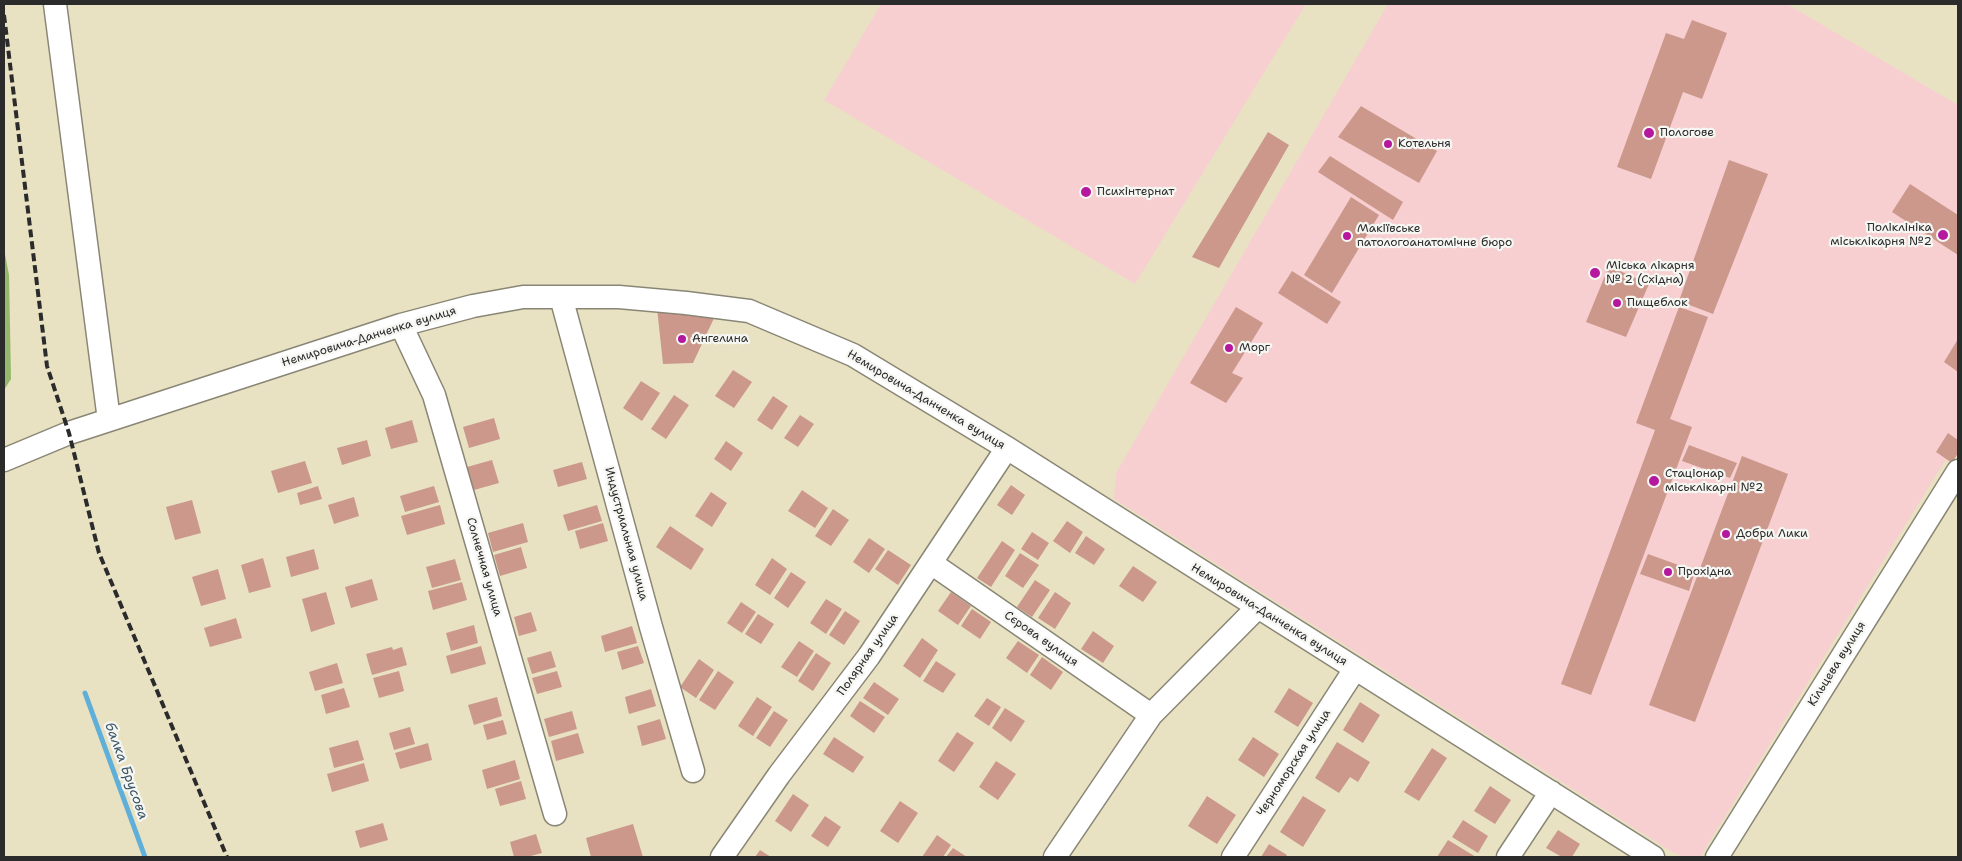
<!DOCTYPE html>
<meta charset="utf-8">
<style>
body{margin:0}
#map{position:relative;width:1962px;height:861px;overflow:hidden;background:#e8e2c2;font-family:"Shantell Sans",sans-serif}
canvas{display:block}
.frame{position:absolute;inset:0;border:5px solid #2b2b2b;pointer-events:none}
</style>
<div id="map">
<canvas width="1962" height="861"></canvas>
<div class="frame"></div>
</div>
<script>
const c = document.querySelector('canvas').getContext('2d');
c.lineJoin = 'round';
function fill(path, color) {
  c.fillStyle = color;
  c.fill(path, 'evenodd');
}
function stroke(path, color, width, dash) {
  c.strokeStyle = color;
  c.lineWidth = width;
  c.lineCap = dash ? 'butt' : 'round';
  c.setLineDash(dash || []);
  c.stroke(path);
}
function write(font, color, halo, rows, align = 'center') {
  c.font = font + ' "Shantell Sans",sans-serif';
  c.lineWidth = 4.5;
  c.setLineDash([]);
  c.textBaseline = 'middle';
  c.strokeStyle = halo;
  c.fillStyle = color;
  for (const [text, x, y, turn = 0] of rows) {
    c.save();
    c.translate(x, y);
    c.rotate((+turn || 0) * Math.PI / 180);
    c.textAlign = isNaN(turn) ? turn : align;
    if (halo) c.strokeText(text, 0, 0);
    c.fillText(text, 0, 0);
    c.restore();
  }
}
fill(new Path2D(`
 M881,4H1306L1135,284L824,100Z
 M1388,4H1787L1958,105V440L1700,857H1684L1672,852L1114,499L1116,473Z`), '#f7cfd1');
fill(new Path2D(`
 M4,249L9,275L11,379L4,390Z`), '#96b86c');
stroke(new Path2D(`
 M85,693L145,857`), '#5fafd9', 5);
fill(new Path2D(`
 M1692,20L1727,33L1702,99L1683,92L1651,179L1617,167L1666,33L1684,39Z
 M1361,106L1437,151L1419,183L1338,137Z
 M1268,132L1289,145L1219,268L1192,257Z
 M1330,156L1403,202L1393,220L1318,172Z
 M1729,160L1768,174L1713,314L1679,301Z
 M1910,184L1958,215V255L1892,212Z
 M1351,197L1379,215L1332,293L1304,275Z
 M1609,266L1649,284L1626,337L1586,322Z
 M1292,271L1341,302L1327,324L1278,293Z
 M1236,307L1263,323L1232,373L1243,378L1226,403L1190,383Z
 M1679,307L1708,317L1670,419L1692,427L1591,695L1561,684L1655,430L1636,423Z
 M657,308L715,316L693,363L663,364Z
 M1958,339V372L1944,362Z
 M733,370L752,382L734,408L715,396Z
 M641,381L660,393L642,421L623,408Z
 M674,395L689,405L666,439L651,429Z
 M773,396L788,406L772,430L757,420Z
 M800,415L814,424L798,447L784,438Z
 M494,418L500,439L469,448L463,427Z
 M412,420L418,442L391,449L385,428Z
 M1948,433L1958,440V453L1952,463L1936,452Z
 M367,440L371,456L342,465L337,448Z
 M726,441L743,453L731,471L714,459Z
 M1689,445L1737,463L1730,478L1682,461Z
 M1742,456L1788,474L1695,722L1649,705Z
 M492,460L499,483L474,490L467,467Z
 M305,461L312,483L278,493L271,471Z
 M582,462L587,479L558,487L553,470Z
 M1011,485L1025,495L1012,515L997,505Z
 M318,486L322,499L300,505L297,493Z
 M434,486L439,502L405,512L400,496Z
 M802,490L828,508L815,528L788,511Z
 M711,492L727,503L712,527L695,516Z
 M354,497L359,516L334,524L328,505Z
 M192,500L201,533L175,540L166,507Z
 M440,505L445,524L407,535L401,516Z
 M597,505L602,521L568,531L563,515Z
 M833,509L849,520L831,546L815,536Z
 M1067,521L1083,532L1070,553L1053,541Z
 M523,523L528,542L493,552L488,533Z
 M603,523L608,541L580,549L575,531Z
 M670,526L704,549L691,570L656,547Z
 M1032,532L1049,543L1038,560L1021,549Z
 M1086,536L1105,549L1094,565L1075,553Z
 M869,538L885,549L869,573L853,562Z
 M1002,541L1015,550L991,587L977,578Z
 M521,547L527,568L500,576L494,555Z
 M314,549L319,569L291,577L286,557Z
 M888,550L911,565L898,585L875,569Z
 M1020,553L1039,565L1023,588L1005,576Z
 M1648,554L1695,571L1689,591L1640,574Z
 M263,558L271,587L249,593L241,565Z
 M772,558L787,569L770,595L755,585Z
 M455,559L461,580L432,588L426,567Z
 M1133,566L1157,582L1143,602L1119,586Z
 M218,569L226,599L201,606L192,577Z
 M791,572L806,582L788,608L774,598Z
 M372,579L378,600L351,608L345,587Z
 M1035,580L1050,590L1032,617L1017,607Z
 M462,582L467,600L433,610L428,591Z
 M326,592L335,624L311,632L302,599Z
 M951,592L971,606L958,625L938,611Z
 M1055,592L1071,603L1055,629L1038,618Z
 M826,599L842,609L826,634L810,623Z
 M741,602L756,612L742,633L727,623Z
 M972,609L991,622L980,639L961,626Z
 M845,611L860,621L844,645L829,635Z
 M531,612L537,631L519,636L514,617Z
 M758,614L774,624L761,644L745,634Z
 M236,618L242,638L210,647L204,628Z
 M474,625L478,643L451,651L446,633Z
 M632,626L637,643L605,652L601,636Z
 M1093,631L1114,646L1103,663L1081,649Z
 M922,638L938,650L920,678L903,666Z
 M799,641L814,651L797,677L781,667Z
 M1018,641L1039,655L1027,673L1006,658Z
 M481,646L486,664L451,674L446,656Z
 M638,646L644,663L622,670L617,652Z
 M392,647L393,650L402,647L407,665L372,675L366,654Z
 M551,651L556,667L532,674L527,658Z
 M816,653L831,663L813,691L798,681Z
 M1042,657L1063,672L1051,690L1030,675Z
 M699,659L714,670L696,698L680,687Z
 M936,661L956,674L943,693L923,681Z
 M337,663L343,683L315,691L309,672Z
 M399,671L404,691L379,698L373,678Z
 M557,671L562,687L537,694L532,678Z
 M718,671L734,682L715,710L699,700Z
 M874,682L899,699L888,715L863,698Z
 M344,688L350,707L326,714L321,695Z
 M1289,688L1313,703L1298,727L1274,712Z
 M651,689L656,706L629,714L625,697Z
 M497,697L502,716L474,725L468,705Z
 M757,697L772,707L753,736L738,726Z
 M987,698L1001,707L989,726L974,716Z
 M860,701L885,717L874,733L850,716Z
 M1360,702L1380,715L1363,743L1343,730Z
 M1005,708L1025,721L1011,742L992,728Z
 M572,711L577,729L549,737L544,719Z
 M774,711L788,720L770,747L756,738Z
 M660,719L666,739L642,746L637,726Z
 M503,720L507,734L487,740L483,725Z
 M410,727L415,744L394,750L389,733Z
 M957,732L974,743L954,772L938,761Z
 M578,733L584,753L556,761L551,741Z
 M834,737L864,757L853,773L823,754Z
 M1253,737L1279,754L1264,777L1238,760Z
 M358,740L364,760L334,768L329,748Z
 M1337,742L1370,762L1358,782L1350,777L1339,793L1315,778Z
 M428,743L432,760L400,769L395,753Z
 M1432,748L1447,758L1419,801L1404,792Z
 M515,760L520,779L487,789L482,770Z
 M996,761L1016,774L998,800L979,787Z
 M364,763L369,781L332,792L327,774Z
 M521,781L526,799L500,806L495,789Z
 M1490,786L1511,800L1495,824L1474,811Z
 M793,794L809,805L791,832L775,821Z
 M1207,796L1236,815L1217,844L1188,826Z
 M1303,796L1326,810L1303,847L1280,832Z
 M900,801L918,813L898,843L880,831Z
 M825,816L841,827L828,847L811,836Z
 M1463,820L1488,836L1478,853L1452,837Z
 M383,823L388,840L360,848L355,831Z
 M633,824L643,857H591L586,838Z
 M1558,830L1580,844L1572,857H1562L1546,848Z
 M536,834L542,853L527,857H514L510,842Z
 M937,835L951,845L943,857H922Z
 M1448,840L1476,857H1437Z
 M1269,844L1287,855L1286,857H1261Z
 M953,848L967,857H946Z
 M760,850L771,857H755Z`), '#cb988b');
const minor = new Path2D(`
 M55,4L109,420
 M561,297L651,627L693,771
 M401,325L434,395L555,814
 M4,460L69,433L109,420L401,325L473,306L523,297H619L686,303L749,311L853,355L1007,448L1653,857
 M931,563L1151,715
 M722,857L779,775L869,656L1007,448
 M1055,857L1151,715L1257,608
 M1233,857L1355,669
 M1508,857L1551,792
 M1717,857L1958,471`);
stroke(minor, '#8a8676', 25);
stroke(minor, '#fff', 22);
stroke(new Path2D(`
 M4,15L47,366L69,433L99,553L227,857`), '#2b2b2b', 4, [8, 4]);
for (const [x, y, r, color] of [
 [1649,133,6,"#b5179e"],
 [1388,144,5,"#b5179e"],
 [1086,192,6,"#b5179e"],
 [1943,235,6,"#b5179e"],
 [1347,236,5,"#b5179e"],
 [1595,273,6,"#b5179e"],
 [1617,303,5,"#b5179e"],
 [682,339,5,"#b5179e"],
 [1229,348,5,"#b5179e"],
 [1654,481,6,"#b5179e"],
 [1726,534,5,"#b5179e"],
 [1668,572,5,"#b5179e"]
]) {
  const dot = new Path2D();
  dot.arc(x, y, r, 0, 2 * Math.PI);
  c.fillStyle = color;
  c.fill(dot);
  stroke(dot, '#f6f6f2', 2);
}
write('12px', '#2b2b2b', '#f6f6f2', [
 ["Пологове",1660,133],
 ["Котельня",1398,144],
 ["Психінтернат",1097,192],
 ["Поліклініка",1932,228,"right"],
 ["міськлікарня №2",1932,242,"right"],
 ["Макіївське",1357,229],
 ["патологоанатомічне бюро",1357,243],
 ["Міська лікарня",1606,266],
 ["№ 2 (Східна)",1606,280],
 ["Пищеблок",1627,303],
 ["Ангелина",692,339],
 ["Морг",1239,348],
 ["Стаціонар",1665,474],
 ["міськлікарні №2",1665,488],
 ["Добри Лики",1736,534],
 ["Прохідна",1678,572]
], 'left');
write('12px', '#2b2b2b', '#f6f6f2', [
 ["Немировича-Данченка вулиця",369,337,-17],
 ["Немировича-Данченка вулиця",926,400,31],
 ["Индустриальная улица",626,534,75],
 ["Солнечная улица",484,567,74],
 ["Немировича-Данченка вулиця",1269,615,32],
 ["Сєрова вулиця",1041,639,35],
 ["Полярная улица",868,655,-55],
 ["Кільцева вулиця",1837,664,-58],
 ["Черноморская улица",1294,763,-57]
]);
write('italic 14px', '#3d5968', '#f6f6f2', [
 ["балка Брусова",126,771,70]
]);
</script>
